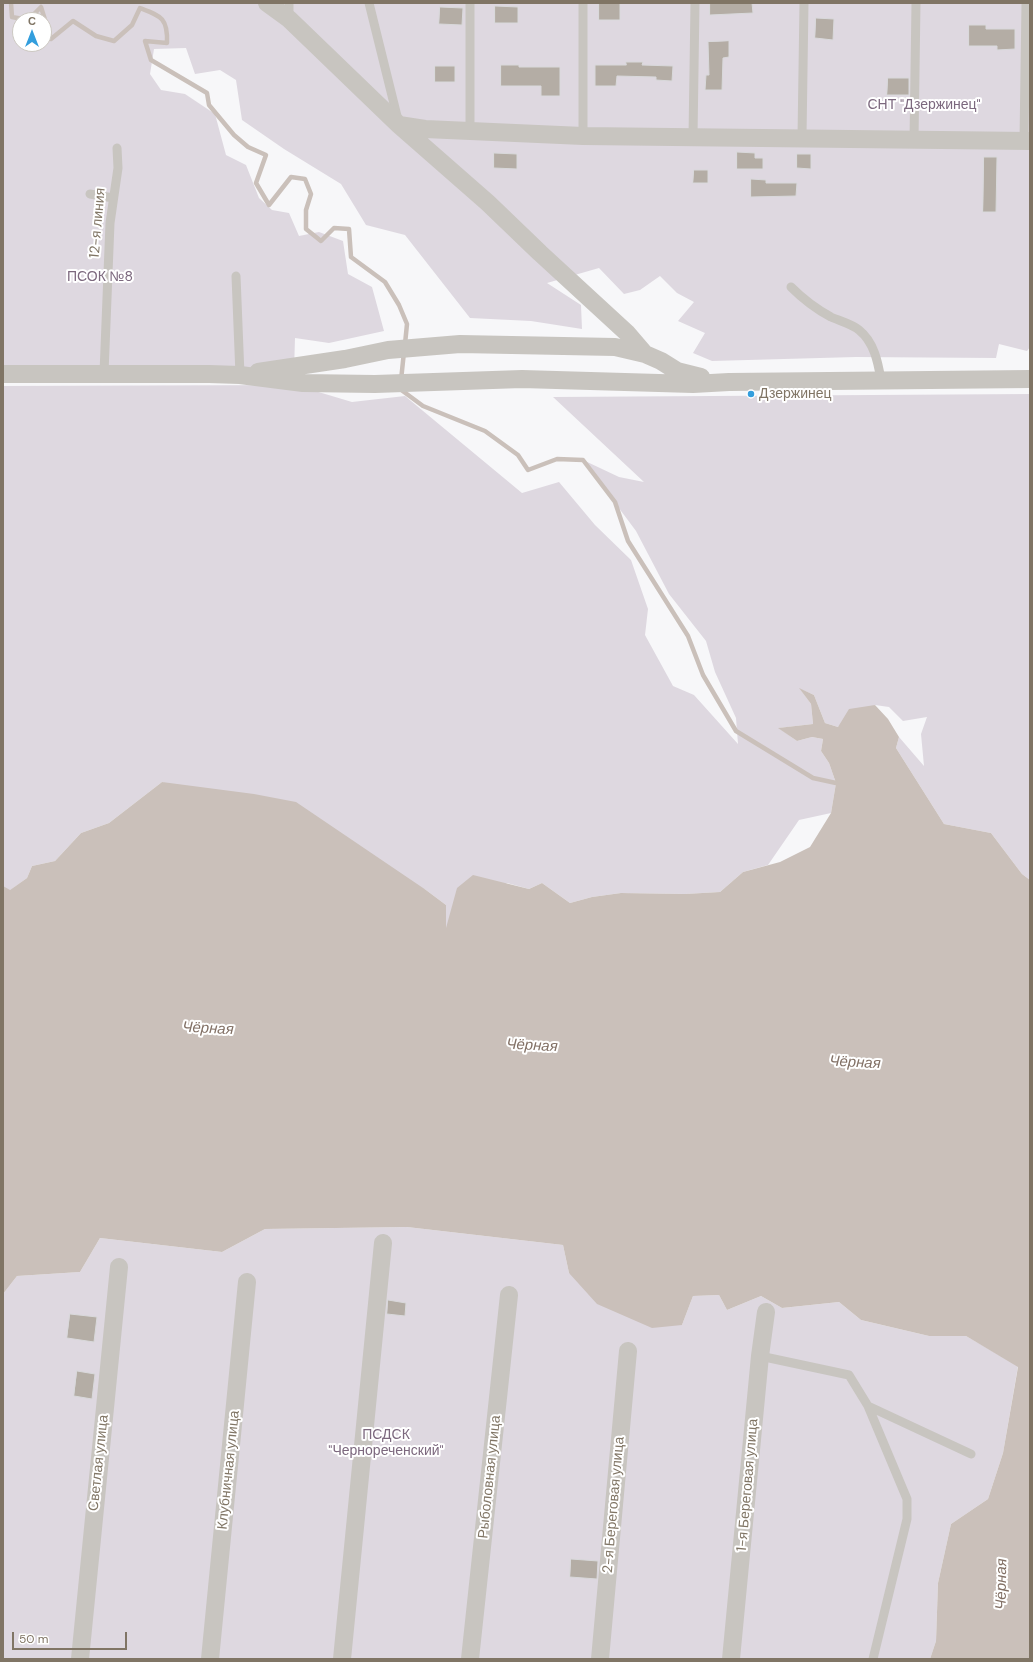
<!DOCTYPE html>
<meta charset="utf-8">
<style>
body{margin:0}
#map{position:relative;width:1033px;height:1662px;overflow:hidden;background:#f7f7f9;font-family:"DM Sans",sans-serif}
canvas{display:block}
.frame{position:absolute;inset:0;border:4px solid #807565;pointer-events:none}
.north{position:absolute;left:12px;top:12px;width:40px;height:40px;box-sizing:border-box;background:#fff;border:1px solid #ccc8c1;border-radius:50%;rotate:0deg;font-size:11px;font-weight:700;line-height:16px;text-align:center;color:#807565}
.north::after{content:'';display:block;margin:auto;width:14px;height:18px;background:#339edd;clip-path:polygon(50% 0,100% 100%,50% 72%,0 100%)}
.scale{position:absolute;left:12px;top:1632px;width:115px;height:18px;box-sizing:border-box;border:2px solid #807565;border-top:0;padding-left:5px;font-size:12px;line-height:14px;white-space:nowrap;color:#807565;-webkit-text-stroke:3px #fff;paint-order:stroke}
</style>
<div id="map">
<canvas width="1033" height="1662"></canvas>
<div class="frame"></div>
<div class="north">С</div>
<div class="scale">50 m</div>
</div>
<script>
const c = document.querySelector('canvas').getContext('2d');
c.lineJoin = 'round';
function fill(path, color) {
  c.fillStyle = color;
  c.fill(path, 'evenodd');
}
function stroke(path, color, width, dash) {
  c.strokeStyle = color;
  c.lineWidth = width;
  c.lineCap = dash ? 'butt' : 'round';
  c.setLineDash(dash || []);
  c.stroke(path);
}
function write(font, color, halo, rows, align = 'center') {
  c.font = font + ' "DM Sans",sans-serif';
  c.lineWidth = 4;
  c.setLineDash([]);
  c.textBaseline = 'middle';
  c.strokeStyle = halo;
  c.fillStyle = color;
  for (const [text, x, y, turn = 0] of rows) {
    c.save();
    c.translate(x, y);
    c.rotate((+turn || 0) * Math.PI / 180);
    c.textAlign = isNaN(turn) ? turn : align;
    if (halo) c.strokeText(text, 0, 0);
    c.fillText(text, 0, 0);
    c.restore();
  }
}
fill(new Path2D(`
 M3,3H1030V347L1027,351L999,344L996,358L856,357L712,361L693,353L705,333L678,321L694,302L677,293L660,276L640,290L624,294L599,268L547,283L581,305L582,329L531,321L470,318L405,235L366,225L341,184L284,149L242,120L236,80L220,70L195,74L186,48L154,49L150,74L161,90L185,94L215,114L226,155L246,165L259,198L272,210L289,213L299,236L319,232L343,241L348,274L372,287L384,331L329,343L295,338L294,371L3,375ZM20,20H44V44H20Z
 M295,385L352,402L405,396L522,493L559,482L595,525L631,560L648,609L645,635L673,686L694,695L738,744L736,718L715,672L706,641L669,594L636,531L583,460L619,477L644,482L553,397L1030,394V880L1022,874L991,833L944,824L896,748L899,737L924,766L921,734L927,717L903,721L889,707L875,705L838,727L825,723L814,695L800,689L811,704L813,724L779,728L797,741L812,737L823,739L821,751L829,763L836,783L831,813L799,820L768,865L743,872L720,892L685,894L621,893L592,897L570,903L542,883L529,889L507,883L445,930L446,905L426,890L162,782L109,823L81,833L55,861L32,866L27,878L9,891L3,886V386Z
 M407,1227L563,1245L569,1273L682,1325L693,1296L719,1295L727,1310L761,1296L782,1308L839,1302L861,1320L929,1336H966L1018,1366L1003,1453L988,1499L951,1524L938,1583L936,1641L930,1659H3V1294L17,1276L80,1272L100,1238L222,1252L265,1229Z`), '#ded8e0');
fill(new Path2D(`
 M799,688L814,695L825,723L838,727L849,709L875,705L888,719L899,737L896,748L944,824L991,833L1022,874L1030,880V1659H930L936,1641L938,1583L951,1524L988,1499L1003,1453L1018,1367L966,1336H929L861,1320L839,1302L782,1308L761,1296L727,1310L719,1295L693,1296L682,1325L652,1328L597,1304L569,1273L563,1245L407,1227L265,1229L222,1252L100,1238L80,1272L17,1276L3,1294V886L10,890L27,878L32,866L55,861L81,833L109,823L162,782L254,794L296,802L426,890L446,905V928L457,888L473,875L529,889L542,883L570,903L592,897L621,893L685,894L720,892L743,872L780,862L810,847L831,813L836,783L829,763L821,751L823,739L812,737L797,741L778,728L813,724L811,704Z`), '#cac0ba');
stroke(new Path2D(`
 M11,3L12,17L28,20L41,7L51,39L73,21L96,36L114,41L132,25L140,8C161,16 168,18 167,43L145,41L151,60L207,93L209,105L234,135L248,147L266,155L256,183L269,205L291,177L305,179L311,194L306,210V229L321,241L334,228L349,229L351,257L385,282L399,305L407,324L405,344
 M401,380L404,352
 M400,389L423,406L485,431L518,455L528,470L557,459L583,460L615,502L628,541L688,636L703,675L736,731L813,778L836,783`), '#cac0ba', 4.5);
const building = new Path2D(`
 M599,3H620V20H599Z
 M710,3H752L753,13L710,15Z
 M495,6L518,7V23H495Z
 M440,7L463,8L462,25L439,24Z
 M816,18L834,19L833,40L815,38Z
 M969,25H986V29H1015V49L997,50V46H969Z
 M729,41V57L723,58L722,90H705L706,75H709L708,42Z
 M626,62H643L642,65L673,66L672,81L656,80V77L617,76L616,86H595V65H626Z
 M501,65H519V67H560V96H541V86H501Z
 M435,66H455V82H435Z
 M888,78H909V95H887Z
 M737,152L755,153V158H763V169H737Z
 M494,153L517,154V169L494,168Z
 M797,154H811V169L797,168Z
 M984,157H997L996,212H983Z
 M694,170H708V183H693Z
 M751,179L766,180V183H797L796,196L751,197Z
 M388,1300L406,1303L405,1316L387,1314Z
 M70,1314L97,1317L94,1342L67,1338Z
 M77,1371L95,1374L92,1399L74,1396Z
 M571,1559L598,1561L597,1579L570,1577Z`);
fill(building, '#b4ada5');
stroke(building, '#d9d9db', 1);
stroke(new Path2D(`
 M369,3L398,120
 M583,3V136
 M289,19V3
 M470,131V3
 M693,137L695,3
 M802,137L804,3
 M914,140L916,3
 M1024,140L1026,3
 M90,194L113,198
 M236,276L240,375
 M791,287C803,299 816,309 831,317C840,321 852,324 859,330C874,342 878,362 881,380
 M104,373L110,223L118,168L117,148
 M760,1356L849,1375L868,1406L907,1499V1519L873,1659
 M868,1406L971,1454`), '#c8c5c0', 9);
stroke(new Path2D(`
 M267,3L289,19L399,125L425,129L583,136L1030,141
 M399,125L488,203L540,253L627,333L645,354
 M258,372L345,359L388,350L460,344L615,347L645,354L661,361L677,371L701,377
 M3,374H209L240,375L303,383L375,384L522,379L693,384L729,382L1030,379
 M80,1659L119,1267
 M210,1659L247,1282
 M342,1659L383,1243
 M470,1659L509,1295
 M600,1659L628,1351
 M731,1659L760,1356L766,1312`), '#c8c5c0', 18);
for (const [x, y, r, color] of [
 [751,394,4,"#339edd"]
]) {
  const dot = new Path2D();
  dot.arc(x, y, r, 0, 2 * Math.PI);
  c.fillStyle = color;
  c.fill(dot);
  stroke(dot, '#fff', 1.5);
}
write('14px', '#7c687e', '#fff', [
 ["СНТ \"Дзержинец\"",924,105],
 ["ПСОК №8",100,277],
 ["ПСДСК",386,1435],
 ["\"Чернореченский\"",386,1451]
]);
write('14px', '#807565', '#fff', [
 ["12-я линия",98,223,-85],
 ["Светлая улица",99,1463,-84],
 ["Клубничная улица",229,1470,-84],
 ["Рыболовная улица",490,1477,-84],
 ["1-я Береговая улица",748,1485,-85],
 ["2-я Береговая улица",614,1505,-85]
]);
write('14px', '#807565', '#fff', [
 ["Дзержинец",759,394]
], 'left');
write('italic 15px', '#827065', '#fff', [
 ["Чёрная",208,1029,3],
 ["Чёрная",532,1046,3],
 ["Чёрная",855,1063,3],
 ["Чёрная",1002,1584,-89]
]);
</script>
